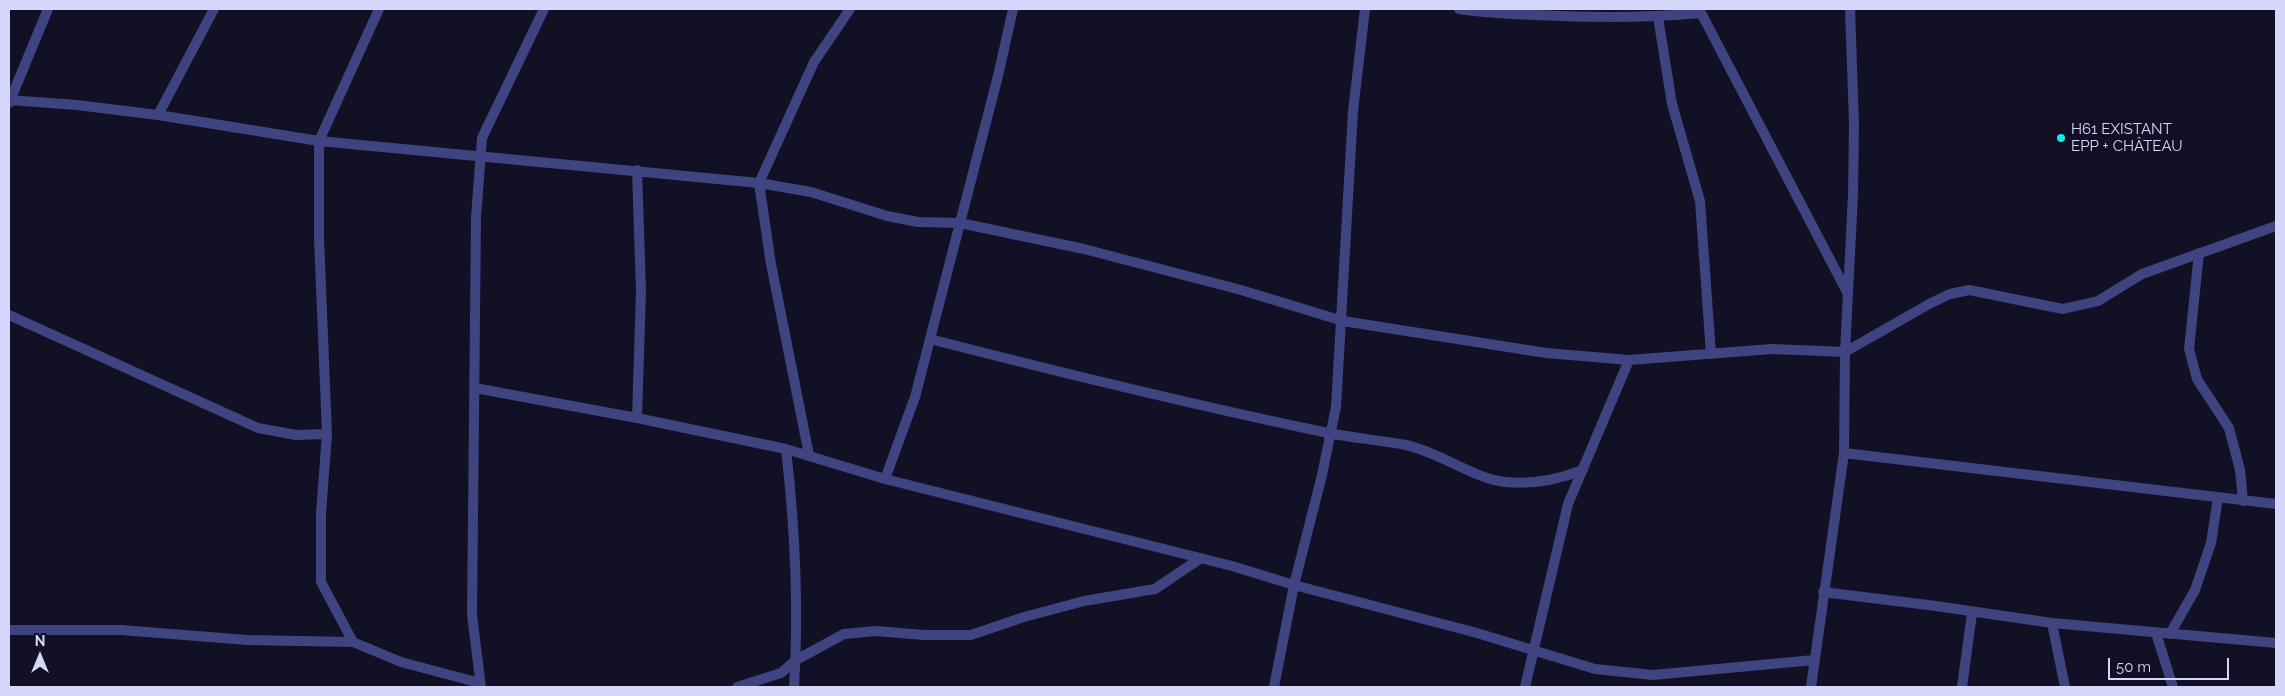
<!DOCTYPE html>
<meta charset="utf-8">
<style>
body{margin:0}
#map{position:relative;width:2285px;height:696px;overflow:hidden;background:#121024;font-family:Raleway,sans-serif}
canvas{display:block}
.frame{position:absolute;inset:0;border:10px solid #d7d6fc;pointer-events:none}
.north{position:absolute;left:15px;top:631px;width:50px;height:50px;-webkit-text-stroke:4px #121024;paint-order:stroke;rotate:0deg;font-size:14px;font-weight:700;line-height:20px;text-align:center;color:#d7d6fc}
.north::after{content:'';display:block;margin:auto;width:18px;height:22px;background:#d7d6fc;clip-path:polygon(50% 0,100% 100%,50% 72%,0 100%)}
.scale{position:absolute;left:2108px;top:658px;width:121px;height:22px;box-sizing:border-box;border:2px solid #d7d6fc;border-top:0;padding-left:6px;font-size:15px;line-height:18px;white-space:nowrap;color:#d7d6fc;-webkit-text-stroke:4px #121024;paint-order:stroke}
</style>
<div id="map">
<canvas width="2285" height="696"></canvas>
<div class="frame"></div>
<div class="north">N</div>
<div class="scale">50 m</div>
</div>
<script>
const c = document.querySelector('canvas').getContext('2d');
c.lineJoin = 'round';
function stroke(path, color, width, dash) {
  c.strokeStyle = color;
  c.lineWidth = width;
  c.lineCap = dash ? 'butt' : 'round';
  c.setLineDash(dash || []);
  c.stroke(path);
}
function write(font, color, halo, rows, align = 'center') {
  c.font = font + ' Raleway,sans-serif';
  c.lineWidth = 4.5;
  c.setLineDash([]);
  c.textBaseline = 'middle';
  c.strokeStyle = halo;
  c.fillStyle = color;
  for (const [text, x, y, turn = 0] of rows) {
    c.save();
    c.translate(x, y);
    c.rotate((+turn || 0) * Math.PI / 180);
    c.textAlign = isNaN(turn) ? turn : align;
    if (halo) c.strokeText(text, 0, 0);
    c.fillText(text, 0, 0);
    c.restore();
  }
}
stroke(new Path2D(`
 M1459,9C1485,13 1510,14 1536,15C1592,18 1646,18 1701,13
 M1699,9L1848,294
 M1658,17L1672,104L1700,201L1711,354
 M9,100L77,105L158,115L319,141L759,183L811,192L887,216L918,222L960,223L1084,249L1241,290L1343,321L1546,353L1629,360L1772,349L1845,352L1931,303L1950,294L1969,290L2063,309L2098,301L2142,274L2276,226
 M9,103L48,9
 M158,115L214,9
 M637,170L641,291L637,418
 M2199,253L2189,349L2197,379L2229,428L2240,470L2243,501
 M9,315L258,428L296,435L327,434
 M930,339C1062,373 1194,405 1328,433C1353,438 1380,440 1406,445C1439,452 1475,479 1505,482C1533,485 1557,480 1583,470
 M475,388L637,418L786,449L885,479L1232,566L1294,585L1477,633L1595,669L1653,675L1814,660
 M786,449C795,528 799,608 794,687
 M1844,453L2276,504
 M809,455L771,264L759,183L814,62L850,9
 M885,479L915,397L998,76L1013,9
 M1823,592L1936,606L2052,623L2276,643
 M2052,623L2065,687
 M9,630H121L247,640L353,642L401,662L480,683
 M2156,633L2173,687
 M2170,634L2195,590L2211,543L2218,498
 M353,642L321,582V513L327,434L319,238V141L379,9
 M481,687L472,615L476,217L482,138L544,9
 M737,687L781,673L796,660L844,634L876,631L924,635H971L1024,617L1084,601L1155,589L1201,558
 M1274,687L1294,585L1322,475L1336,407L1353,111L1365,9
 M1525,687L1568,504L1629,360
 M1811,687L1844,453L1845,352L1853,195L1854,124L1850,9
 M1962,687L1972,613`), '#3f437f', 10);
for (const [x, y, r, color] of [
 [2061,138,5,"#12ebec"]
]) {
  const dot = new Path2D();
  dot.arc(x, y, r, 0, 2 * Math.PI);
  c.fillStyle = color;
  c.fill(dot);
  stroke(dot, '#121024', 2);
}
write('15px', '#d7d6fc', '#121024', [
 ["H61 EXISTANT",2071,129],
 ["EPP + CHÂTEAU",2071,146]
], 'left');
</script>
